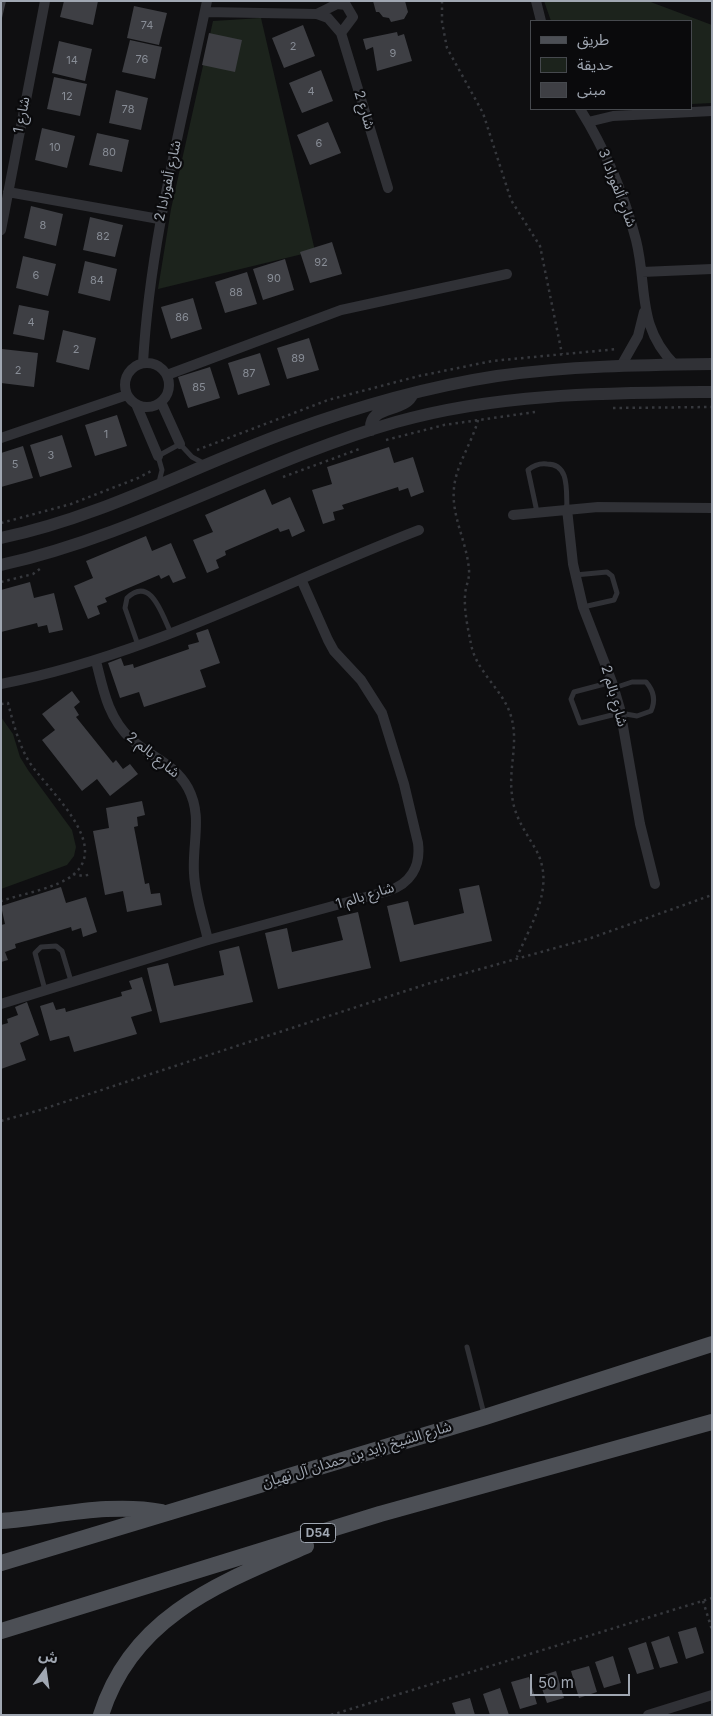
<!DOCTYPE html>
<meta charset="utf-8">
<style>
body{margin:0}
#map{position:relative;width:713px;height:1716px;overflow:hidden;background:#0f0f11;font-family:Inter,"Noto Sans Arabic",sans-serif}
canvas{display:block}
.frame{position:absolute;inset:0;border:2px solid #a0a7b2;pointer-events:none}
.legend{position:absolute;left:530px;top:20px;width:162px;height:90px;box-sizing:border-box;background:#0a0a0c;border:1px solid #46494e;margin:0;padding:6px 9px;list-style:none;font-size:15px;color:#a0a7b2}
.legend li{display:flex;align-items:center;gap:10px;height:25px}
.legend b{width:25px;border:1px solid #46494e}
.north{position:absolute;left:20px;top:1646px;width:50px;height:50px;-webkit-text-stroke:4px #0a0a0c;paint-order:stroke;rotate:14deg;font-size:14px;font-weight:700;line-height:20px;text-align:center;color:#a0a7b2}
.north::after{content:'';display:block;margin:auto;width:18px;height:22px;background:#a0a7b2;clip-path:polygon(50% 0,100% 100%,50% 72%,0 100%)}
.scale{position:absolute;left:530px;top:1674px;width:100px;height:22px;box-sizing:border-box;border:2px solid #a0a7b2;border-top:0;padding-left:6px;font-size:15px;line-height:18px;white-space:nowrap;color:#a0a7b2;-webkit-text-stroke:4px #0a0a0c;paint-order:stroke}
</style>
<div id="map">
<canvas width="713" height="1716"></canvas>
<div class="frame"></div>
<ul class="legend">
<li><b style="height:6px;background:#4c4f55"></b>طريق</li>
<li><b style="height:14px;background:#1c231c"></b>حديقة</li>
<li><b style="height:14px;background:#3e3f44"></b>مبنى</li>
</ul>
<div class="north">ش</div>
<div class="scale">50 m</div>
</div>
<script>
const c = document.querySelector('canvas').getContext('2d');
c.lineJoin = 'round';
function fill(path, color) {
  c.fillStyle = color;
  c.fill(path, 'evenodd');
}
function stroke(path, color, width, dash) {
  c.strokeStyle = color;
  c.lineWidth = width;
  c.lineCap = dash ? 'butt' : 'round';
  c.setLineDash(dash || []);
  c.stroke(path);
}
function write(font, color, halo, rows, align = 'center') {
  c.font = font + ' Inter,"Noto Sans Arabic",sans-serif';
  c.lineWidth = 4.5;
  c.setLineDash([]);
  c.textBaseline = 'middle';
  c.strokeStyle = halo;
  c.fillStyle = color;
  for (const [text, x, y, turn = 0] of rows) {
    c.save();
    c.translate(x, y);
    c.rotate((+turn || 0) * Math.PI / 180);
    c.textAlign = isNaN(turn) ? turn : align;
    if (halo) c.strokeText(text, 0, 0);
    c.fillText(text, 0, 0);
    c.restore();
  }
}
fill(new Path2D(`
 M544,1H648L712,25V103L692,104V21H551Z
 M261,18L315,251L158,289L171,209L213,21Z
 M1,717L13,734L20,757L28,770L72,830L76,847L74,856L67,865L1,889Z`), '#1c231c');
fill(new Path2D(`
 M1,1H6L2,18H1Z
 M64,1H98L93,25L60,17Z
 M373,1H405L408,12L404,19L391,22L389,18L383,17L379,12H376Z
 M134,6L167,13L159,45L127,38Z
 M303,25L315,56L284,68L272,38Z
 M397,32L398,36L404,34L412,61L377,71L373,47L366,50L363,39Z
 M209,33L242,40L235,72L202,65Z
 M130,40L162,47L155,79L122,72Z
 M59,41L92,49L85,81L52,73Z
 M321,70L333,101L302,113L289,83Z
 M54,77L87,84L80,116L47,109Z
 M116,90L148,98L141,130L109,123Z
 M328,122L341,153L310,165L297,135Z
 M42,128L75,136L67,168L35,160Z
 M97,133L129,140L122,172L89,165Z
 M31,206L63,214L56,246L24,238Z
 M90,217L123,225L115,257L83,250Z
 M332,242L342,274L310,283L300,252Z
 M23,256L56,264L48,296L16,288Z
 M285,259L294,290L263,300L253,269Z
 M85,261L117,269L110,301L78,293Z
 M247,272L257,304L225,313L215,282Z
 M193,298L202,329L171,339L161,307Z
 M19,305L49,311L44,340L13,334Z
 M63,330L96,338L89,370L56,362Z
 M309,338L319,370L287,379L277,348Z
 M2,349L38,353L34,387L1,383Z
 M260,353L270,385L238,395L228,363Z
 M210,367L220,398L188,408L178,377Z
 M117,415L127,446L95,456L85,425Z
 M62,435L72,467L40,477L30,445Z
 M23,446L33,478L1,487V453Z
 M389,447L394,463L413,457L424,492L411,497L408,488L399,491L398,487L342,505L344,509L333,512L335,520L323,524L312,490L332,484L327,467Z
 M265,489L272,505L290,497L305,531L292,537L289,529L280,532L278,528L225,551L226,555L216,560L219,568L207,573L193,540L213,532L205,515Z
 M146,536L152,551L171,543L186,578L173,583L169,575L161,579L159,575L105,598L107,602L97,606L100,614L88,619L74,586L93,578L86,561Z
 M30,582L34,598L54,593L63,630L49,633L47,625L38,627L37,623L1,632V590Z
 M208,629L220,663L200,670L206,687L144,707L139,692L120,698L108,663L121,658L124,666L133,664L134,668L189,649L188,645L199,642L196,633Z
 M72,691L80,702L74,707L79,715L76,717L113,763L116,760L123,769L130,764L138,774L110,796L97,779L82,791L42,740L55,730L42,714Z
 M142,801L145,815L137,817L138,826L134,827L145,884L149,883L151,894L160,893L162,905L127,912L123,891L105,895L93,831L109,828L106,808Z
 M479,885L492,941L400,962L387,906L408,901L414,925L464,913L459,889Z
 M61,887L66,903L86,897L97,932L83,937L81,928L72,931L71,927L15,944L16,948L5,952L8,960L1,962V925L5,924L1,906Z
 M358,912L371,968L278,989L265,933L287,928L292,952L343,940L337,917Z
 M239,946L253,1002L160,1023L147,968L168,963L174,986L224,975L219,951Z
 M142,977L152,1011L131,1017L137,1034L74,1052L69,1036L50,1041L40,1006L53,1002L56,1010L65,1008L66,1012L122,996L121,992L132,989L129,981Z
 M27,1002L39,1035L20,1043L26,1060L1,1069V1025L8,1023L7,1019L18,1015L15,1007Z
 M696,1627L704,1653L686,1659L678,1632Z
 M669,1636L678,1663L660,1668L651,1642Z
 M646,1642L654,1669L637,1674L628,1648Z
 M613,1656L621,1683L604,1688L595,1662Z
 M589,1666L597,1692L579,1698L571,1671Z
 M556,1671L564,1698L547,1703L538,1677Z
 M529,1677L537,1704L520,1709L511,1682Z
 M500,1688L509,1715H490L483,1694Z
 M470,1698L475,1715H456L452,1703Z`), '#3e3f44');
stroke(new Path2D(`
 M442,1V22L447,48L483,113L511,200L540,246L562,354
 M613,408L712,407
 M478,420C472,443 456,465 454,488C451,516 467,542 469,570C470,579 465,587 465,596C464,611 468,629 471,644C476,671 501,688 510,713C520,741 508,767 512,795C514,817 526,832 536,850C556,886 531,924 517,957
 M386,440L444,425L535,412
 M197,450L328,400L419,376L492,361L617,349
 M283,477L362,448
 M1,523L71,504L138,478L153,470
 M1,582L33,574L41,568
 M1,704L8,703C13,722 18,742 28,760C45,788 112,843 73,875C57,888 22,894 1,901
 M73,874L83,876L92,874
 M1,1121L40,1110L427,984L591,938L712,895
 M703,1601L712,1630
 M331,1715L712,1598`), '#36383d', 2.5, [2.5, 4]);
stroke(new Path2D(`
 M159,482L162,470L158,456L180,444L192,457L205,464
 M537,512L528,470C534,465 539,463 547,464C570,464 566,491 567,509
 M575,575L607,572L612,576L617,593L614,600L583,607
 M138,645L125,608L127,598C151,575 162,615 171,633
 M612,682L574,692L571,699L580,723L620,713L637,716L651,711C656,700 654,691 646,682H632L614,688
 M45,990L35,953L41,947L56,946L62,951L71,981
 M467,1347L484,1414`), '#303136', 5);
stroke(new Path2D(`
 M536,1L541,21
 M205,12L317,14L328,18L341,33L388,188
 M317,14L337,4L346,5L353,17L341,33
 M580,109C605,149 624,194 636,240C648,288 636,326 675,365
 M588,122L613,116L712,111
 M8,192L159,219
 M1,230L45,1
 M642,272L712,269
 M125 385a22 22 0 1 1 44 0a22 22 0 1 1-44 0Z
 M143,363C150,240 182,122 207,1
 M621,366L638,336L644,312
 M167,375L341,310L507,274
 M161,402L180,444
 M136,404L158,456
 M1,438L127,395
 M567,509L573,564L583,607L612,682L620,709L640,824L655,884
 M513,515L598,507L712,508
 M96,661C103,689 108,718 131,739C150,757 174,763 188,788C203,816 192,843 194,873C195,896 203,918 208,940
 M1,684C148,656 281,583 419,530
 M1,1004L208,940L388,891C410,884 421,867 418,843L404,784L382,713L361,680L334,651L328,640L301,579
 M648,1715L712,1695`), '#303136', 10);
stroke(new Path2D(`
 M371,430C369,403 405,414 413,393
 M1,538C105,516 191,467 288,432C356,407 425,387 497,376C568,366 640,365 712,364
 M1,565C139,534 261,461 396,422C498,393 606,393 712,392`), '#303136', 12);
stroke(new Path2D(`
 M1,1521C55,1517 108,1502 162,1512
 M1,1563L485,1417L712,1344
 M1,1631L380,1514L712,1422
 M101,1715C132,1616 220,1583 306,1546`), '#4c4f55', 16);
write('11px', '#888d96', null, [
 ["74",147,26],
 ["2",293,47],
 ["9",393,54],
 ["76",142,60],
 ["14",72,61],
 ["4",311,92],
 ["12",67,97],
 ["78",128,110],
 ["6",319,144],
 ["10",55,148],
 ["80",109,153],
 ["8",43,226],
 ["82",103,237],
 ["92",321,263],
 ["6",36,276],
 ["90",274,279],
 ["84",97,281],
 ["88",236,293],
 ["86",182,318],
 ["4",31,323],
 ["2",76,350],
 ["89",298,359],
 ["2",18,371],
 ["87",249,374],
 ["85",199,388],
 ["1",106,435],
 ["3",51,456],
 ["5",15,465]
]);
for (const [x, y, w] of [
 [318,1533,35]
]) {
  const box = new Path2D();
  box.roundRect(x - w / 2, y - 9.5, w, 19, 4);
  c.fillStyle = '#0a0a0c';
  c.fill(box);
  stroke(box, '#a0a7b2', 1);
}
write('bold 12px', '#a0a7b2', null, [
 ["D54",318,1533]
]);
write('14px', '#a0a7b2', '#0a0a0c', [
 ["شارع 2",364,110,73],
 ["شارع 1",22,115,-79],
 ["شارع ألفورادا 2",168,181,-78],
 ["شارع ألفورادا 3",617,188,69],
 ["شارع بالم 2",614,696,74],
 ["شارع بالم 2",153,755,39],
 ["شارع بالم 1",365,896,-17],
 ["شارع الشيخ زايد بن حمدان آل نهيان",357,1455,-17]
]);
</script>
